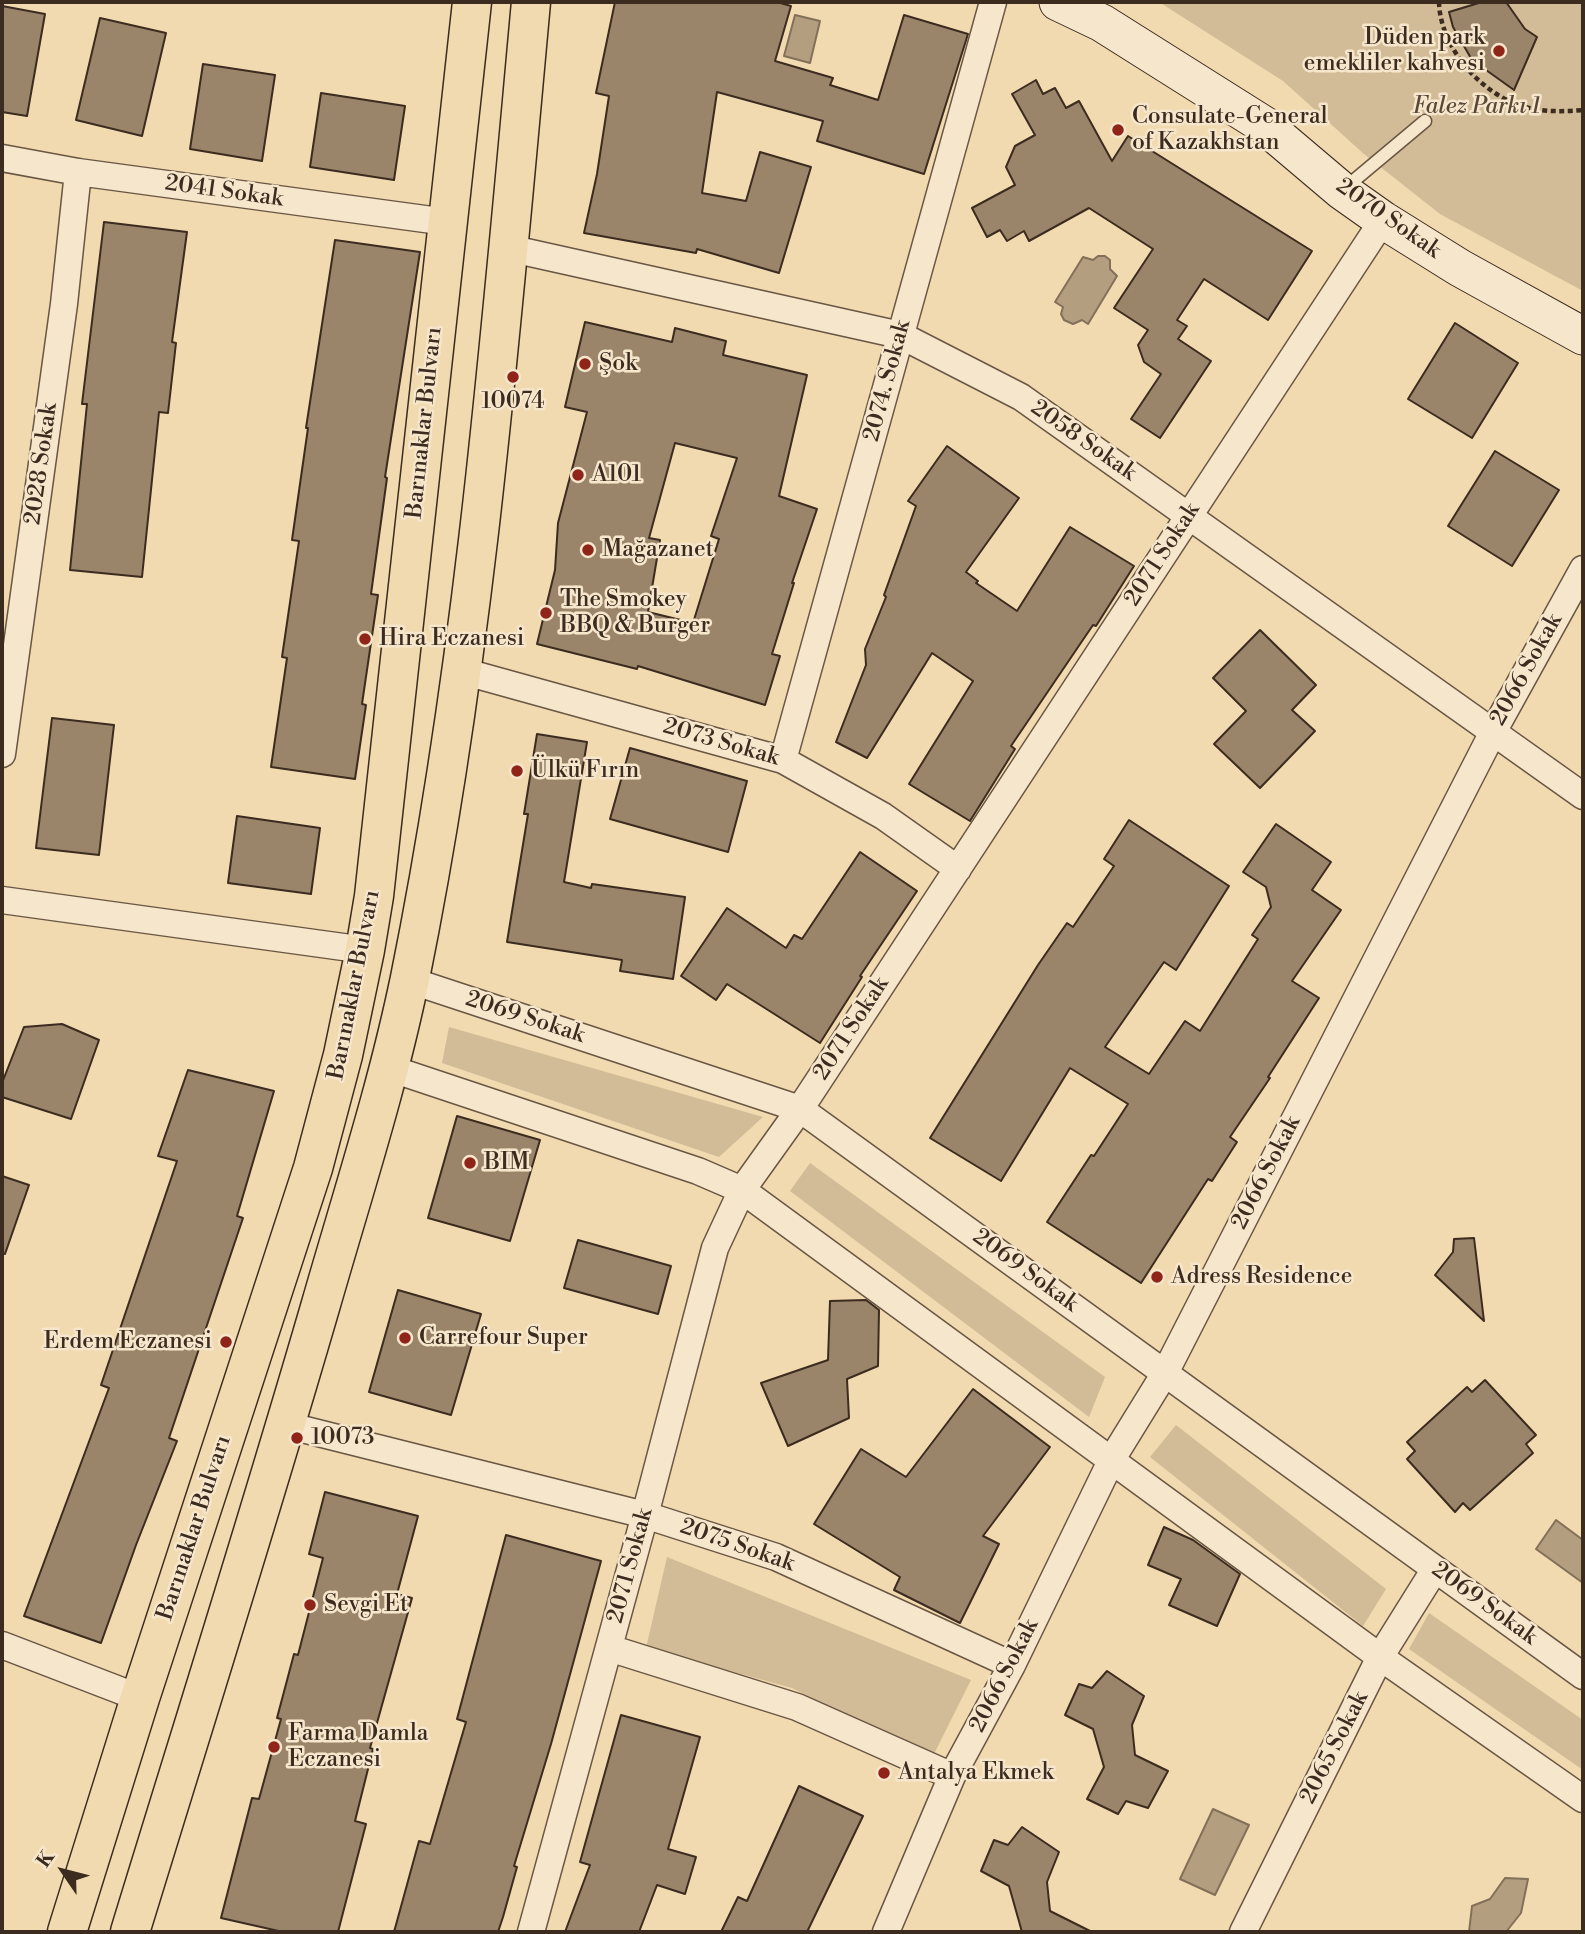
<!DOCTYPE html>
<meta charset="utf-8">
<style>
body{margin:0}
#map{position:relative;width:1585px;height:1934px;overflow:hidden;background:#f1d9b0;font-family:"Libre Bodoni",serif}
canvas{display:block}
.frame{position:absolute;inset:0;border:4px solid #3c2b1f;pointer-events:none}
.north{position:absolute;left:28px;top:1836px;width:70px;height:70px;-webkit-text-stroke:5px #f6e6cc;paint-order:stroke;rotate:305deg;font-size:19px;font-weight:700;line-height:28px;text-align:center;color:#3c2b1f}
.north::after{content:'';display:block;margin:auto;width:24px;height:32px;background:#3c2b1f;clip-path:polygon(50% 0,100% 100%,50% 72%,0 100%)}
</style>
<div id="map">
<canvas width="1585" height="1934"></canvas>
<div class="frame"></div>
<div class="north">K</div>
</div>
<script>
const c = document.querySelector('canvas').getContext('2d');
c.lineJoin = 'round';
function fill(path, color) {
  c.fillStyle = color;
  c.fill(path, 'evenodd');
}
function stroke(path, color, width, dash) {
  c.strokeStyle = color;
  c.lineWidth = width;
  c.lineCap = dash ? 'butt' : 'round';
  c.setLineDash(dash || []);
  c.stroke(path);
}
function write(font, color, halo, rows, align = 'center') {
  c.font = font + ' "Libre Bodoni",serif';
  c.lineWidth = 5;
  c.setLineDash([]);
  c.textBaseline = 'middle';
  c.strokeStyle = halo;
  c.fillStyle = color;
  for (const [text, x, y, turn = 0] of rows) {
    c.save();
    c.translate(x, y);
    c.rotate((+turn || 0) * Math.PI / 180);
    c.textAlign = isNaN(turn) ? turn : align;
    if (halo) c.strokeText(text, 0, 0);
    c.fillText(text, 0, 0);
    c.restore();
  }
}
fill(new Path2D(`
 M1159,2H1583V291L1440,214L1364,154L1283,81Z
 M449,1027L763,1117L719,1157L442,1063Z
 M810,1163L1105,1377L1089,1417L790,1191Z
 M1176,1425L1386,1589L1363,1626L1150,1457Z
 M667,1557L971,1680L932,1758L792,1688L646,1648Z
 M1429,1613L1583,1720V1770L1409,1649Z`), '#d2bb97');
const water = new Path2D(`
 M795,15L820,21L810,63L784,56Z
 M1098,256H1105L1110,260V269L1117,276L1088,324L1082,320L1073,324L1064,320L1061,314L1063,307L1055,302L1083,257L1093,260Z
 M1556,1520L1583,1540V1583L1536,1549Z
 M1213,1809L1249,1825L1215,1895L1180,1879Z
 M1505,1878L1528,1879L1521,1913L1506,1932H1469L1472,1906L1490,1899Z`);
fill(water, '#b39e7f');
stroke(water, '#837059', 2);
const building = new Path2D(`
 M615,2H777L791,6L775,61L833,78L830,85L878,100L904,15L968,34L924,174L817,141L823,121L717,92L702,193L746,201L760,152L811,167L779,273L697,249L696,253L584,233L597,174L609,96L596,93Z
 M1482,2H1506L1525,29L1537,37L1514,90L1472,60L1453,27L1449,12Z
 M2,6L45,14L27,116L2,112Z
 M100,18L166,33L142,136L76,120Z
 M203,64L275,75L262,161L190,149Z
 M1036,80L1043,94L1055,88L1066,108L1079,101L1112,161L1128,136L1312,251L1268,320L1204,279L1177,320L1187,326L1178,339L1211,361L1160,438L1131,419L1161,374L1144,362L1138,345L1148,330L1114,308L1153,249L1089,208L1029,241L1024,231L1007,241L1000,230L987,237L972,208L1015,185L1006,167L1015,146L1035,135L1012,94Z
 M321,93L405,106L394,180L310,167Z
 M104,222L187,232L172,342L176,343L168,413L159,412L142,577L70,570L87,404H82Z
 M335,240L420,252L385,477L387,478L371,594L378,595L362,704L366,705L355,779L271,767L287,658L282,657L299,541L292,540L308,428H306Z
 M585,322L672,342L675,328L726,341L723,355L807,375L779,496L817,509L792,583H794L772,654L780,656L765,705L638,666L637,669L537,644L555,570L558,523L587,412L565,407ZM675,443L737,458L711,536L719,539L693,623L648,612L660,540L649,538Z
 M1455,323L1518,363L1472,438L1408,399Z
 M947,446L1019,498L966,572L978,581L976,583L1017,611L1070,527L1134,566L1096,626L1093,625L1011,746L1015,749L970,821L909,784L973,681L932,653L867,758L836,742L866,665L865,649L886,597L884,595L916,506L908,501Z
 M1495,451L1559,490L1512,566L1448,526Z
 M1260,630L1316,685L1292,710L1315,731L1260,788L1214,744L1246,711L1213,678Z
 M52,718L114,725L99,855L36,848Z
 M537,734L587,742L564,882L591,888L592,884L685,897L673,979L620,971L622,960L507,942L528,814H524Z
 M630,748L747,781L728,852L610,819Z
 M237,816L320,828L311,894L228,883Z
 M1129,820L1229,886L1176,970L1164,962L1105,1047L1149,1074L1185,1021L1200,1031L1258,939L1252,935L1271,907L1266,887L1243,872L1276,824L1331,862L1312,890L1341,910L1292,981L1319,998L1268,1077L1270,1078L1230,1137L1237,1142L1212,1181L1208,1179L1141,1283L1047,1222L1091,1155L1094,1156L1128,1104L1070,1068L1001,1181L930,1138L1038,965L1067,923L1073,927L1114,866L1104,859Z
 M860,852L917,891L860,976L862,977L820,1043L727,984L716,1000L681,976L727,908L786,948L794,935L802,939Z
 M62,1024L99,1040L71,1119L2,1097V1083L24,1027Z
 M188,1070L274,1091L237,1216L243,1218L169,1438L177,1441L136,1545L101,1643L24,1616L109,1388L101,1385L177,1161L158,1156Z
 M457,1116L540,1140L510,1241L428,1218Z
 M2,1176L29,1185L5,1254L2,1253Z
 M1474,1238L1484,1321L1435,1275L1453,1252L1454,1239Z
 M578,1240L671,1266L658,1314L564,1288Z
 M398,1290L481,1314L451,1415L369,1392Z
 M866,1300L879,1310L878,1366L847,1379L849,1418L788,1446L761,1383L828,1360L830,1301Z
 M1485,1380L1536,1435L1526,1444L1533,1453L1470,1510L1463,1503L1455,1512L1407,1459L1415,1451L1407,1442L1467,1387L1472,1392Z
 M973,1389L1050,1447L983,1536L999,1544L960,1623L894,1590L900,1577L814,1524L861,1449L906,1477Z
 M325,1492L418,1516L397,1594L412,1598L370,1748L373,1749L355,1821L366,1824L338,1932H283L221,1918L252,1798L259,1799L281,1719L277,1718L294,1654L298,1655L323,1558L309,1554Z
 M1164,1527L1193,1540L1240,1574L1217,1626L1169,1605L1181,1579L1148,1565Z
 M506,1535L601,1561L551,1744L514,1866L517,1867L503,1917L498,1932H394L419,1841L430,1844L466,1722L457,1719Z
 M1107,1671L1144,1696L1132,1725L1135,1755L1168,1771L1148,1808L1126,1801L1118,1814L1087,1799L1104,1767L1093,1729L1065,1715L1079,1684L1092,1688Z
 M621,1715L700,1737L668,1849L696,1857L685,1894L657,1885L639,1932H565L590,1865L580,1862Z
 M799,1786L863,1816L807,1932H721L738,1897L747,1901Z
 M1022,1827L1059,1852L1047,1882L1050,1911L1092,1932H1022L1009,1886L981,1871L994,1840L1008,1845Z`);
fill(building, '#9a856a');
stroke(building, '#3c2b1f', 2);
const lane = new Path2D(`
 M1345,188L1425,121`);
const street = new Path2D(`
 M2,158L78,172L447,222
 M508,248L900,335L1021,397L1583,796
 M462,671L783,760L883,816L958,869
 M2,754L64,304L78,172
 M783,760L993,2
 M2,900L365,950
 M409,980L800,1109L1583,1676
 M389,1068L698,1171L742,1190L1380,1657L1583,1799
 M286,1425L645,1515L776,1557L1012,1665
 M2,1645L140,1698
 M609,1648L797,1707L952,1776
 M531,1932L645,1515L715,1248L742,1190L800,1109L1383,220
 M886,1932L952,1776L1012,1665L1112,1459L1165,1373L1493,732L1583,569
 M1243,1932L1380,1657L1435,1569`);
const secondary = new Path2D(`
 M1058,2L1102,23L1264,125L1342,191L1383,220L1460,268L1583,336`);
const primary = new Path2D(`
 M67,1932L140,1698L313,1168L343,1055L365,950L374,896L472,2
 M130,1932C194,1723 260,1514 321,1304C352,1196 387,1089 410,978C475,657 501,328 531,2`);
stroke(lane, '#695643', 15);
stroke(street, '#695643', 29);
stroke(secondary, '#3c2b1f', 39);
stroke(primary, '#3c2b1f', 41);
stroke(new Path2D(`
 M1439,2C1440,46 1478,90 1518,105C1539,112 1562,112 1583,110`), '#3c2b1f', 4.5, [5, 3.5]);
stroke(lane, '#f6e6cc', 12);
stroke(street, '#f6e6cc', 26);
stroke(secondary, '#f6e6cc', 37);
stroke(primary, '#f1d9b0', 38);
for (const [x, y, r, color] of [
 [1499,51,7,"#8f2418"],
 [1118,130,7,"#8f2418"],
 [585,364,7,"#8f2418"],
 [513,377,7,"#8f2418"],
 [578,475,7,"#8f2418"],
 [588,550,7,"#8f2418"],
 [546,613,7,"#8f2418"],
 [365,639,7,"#8f2418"],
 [517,771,7,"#8f2418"],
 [470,1163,7,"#8f2418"],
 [1157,1277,7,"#8f2418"],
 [405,1338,7,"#8f2418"],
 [226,1342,7,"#8f2418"],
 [297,1438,7,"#8f2418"],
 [310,1605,7,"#8f2418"],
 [274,1747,7,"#8f2418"],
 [884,1773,7,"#8f2418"]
]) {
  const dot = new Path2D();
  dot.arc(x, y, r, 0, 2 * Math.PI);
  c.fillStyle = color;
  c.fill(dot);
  stroke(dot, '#f6e6cc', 2.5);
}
write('23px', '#3c2b1f', '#f6e6cc', [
 ["Düden park",1485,38,"right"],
 ["emekliler kahvesi",1485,64,"right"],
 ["Consulate-General",1132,117],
 ["of Kazakhstan",1132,143],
 ["Şok",599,364],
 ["10074",513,402,"center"],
 ["A101",592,475],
 ["Mağazanet",602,550],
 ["The Smokey",560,600],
 ["BBQ & Burger",560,626],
 ["Hira Eczanesi",379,639],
 ["Ülkü Fırın",531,771],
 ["BIM",484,1163],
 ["Adress Residence",1171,1277],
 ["Carrefour Super",419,1338],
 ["Erdem Eczanesi",212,1342,"right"],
 ["10073",311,1438],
 ["Sevgi Et",324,1605],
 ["Farma Damla",288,1734],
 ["Eczanesi",288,1760],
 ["Antalya Ekmek",898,1773]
], 'left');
write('italic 23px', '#5a4837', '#f6e6cc', [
 ["Falez Parkı 1",1476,107]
]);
write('23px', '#3c2b1f', '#f6e6cc', [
 ["2041 Sokak",224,192,8],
 ["2070 Sokak",1388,219,35],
 ["2074. Sokak",888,381,-75],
 ["Barınaklar Bulvarı",425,423,-84],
 ["2058 Sokak",1083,441,35],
 ["2028 Sokak",42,464,-82],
 ["2071 Sokak",1163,555,-57],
 ["2066 Sokak",1527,670,-61],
 ["2073 Sokak",721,743,16],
 ["Barınaklar Bulvarı",355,985,-79],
 ["2069 Sokak",525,1018,18],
 ["2071 Sokak",852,1029,-57],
 ["2066 Sokak",1267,1173,-63],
 ["2069 Sokak",1025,1271,36],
 ["Barınaklar Bulvarı",195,1528,-72],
 ["2075 Sokak",737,1546,19],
 ["2071 Sokak",631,1566,-75],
 ["2069 Sokak",1484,1604,36],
 ["2066 Sokak",1005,1676,-63],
 ["2065 Sokak",1335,1748,-63]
]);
</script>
